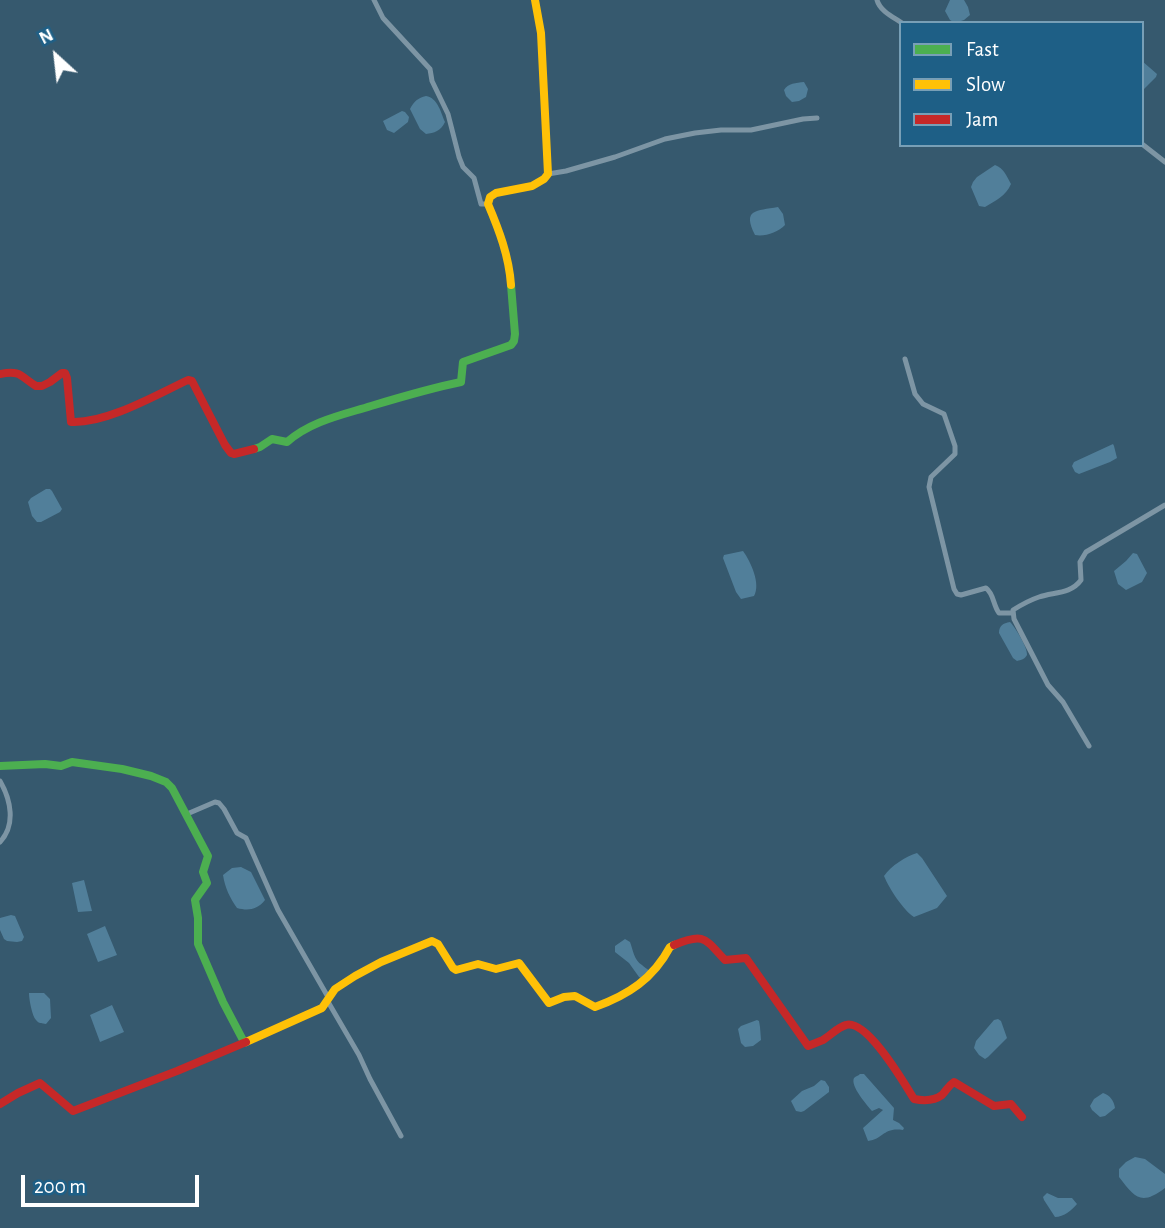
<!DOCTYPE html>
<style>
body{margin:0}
#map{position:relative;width:1165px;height:1228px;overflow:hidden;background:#36596e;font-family:"Alegreya Sans",sans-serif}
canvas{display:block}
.legend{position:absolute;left:899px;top:21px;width:245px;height:126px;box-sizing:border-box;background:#1e5f86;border:2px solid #789fb6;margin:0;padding:9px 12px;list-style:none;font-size:21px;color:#fff}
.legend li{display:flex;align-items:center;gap:14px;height:35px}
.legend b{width:35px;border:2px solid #789fb6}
.north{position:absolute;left:21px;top:21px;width:70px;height:70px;-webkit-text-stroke:5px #1e5f86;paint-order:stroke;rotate:333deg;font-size:19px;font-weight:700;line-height:28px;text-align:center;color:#fff}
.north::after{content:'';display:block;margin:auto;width:24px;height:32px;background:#fff;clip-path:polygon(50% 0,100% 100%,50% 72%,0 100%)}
.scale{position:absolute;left:21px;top:1175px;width:178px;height:32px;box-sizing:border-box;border:4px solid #fff;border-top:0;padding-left:9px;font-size:21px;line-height:24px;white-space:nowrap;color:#fff;-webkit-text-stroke:5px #1e5f86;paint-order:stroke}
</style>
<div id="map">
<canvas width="1165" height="1228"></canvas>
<ul class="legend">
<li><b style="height:9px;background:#4caf50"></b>Fast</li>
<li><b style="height:9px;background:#ffc107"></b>Slow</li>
<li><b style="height:9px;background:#c62828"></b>Jam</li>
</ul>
<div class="north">N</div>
<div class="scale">200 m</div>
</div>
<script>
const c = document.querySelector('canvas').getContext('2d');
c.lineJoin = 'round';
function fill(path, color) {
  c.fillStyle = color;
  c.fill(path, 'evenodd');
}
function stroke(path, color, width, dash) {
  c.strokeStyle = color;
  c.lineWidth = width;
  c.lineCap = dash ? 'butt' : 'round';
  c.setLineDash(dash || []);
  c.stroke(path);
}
fill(new Path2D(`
 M950,0H964L968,7L970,15L964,20L955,23L950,20L945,11Z
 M1142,61L1157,74L1156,77L1143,90Z
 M804,82L808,89L806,97L799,101L792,102L786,96L784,90C788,83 796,83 804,82Z
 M426,96C438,98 441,113 445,122C441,131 434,133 426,134L420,129L410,109C414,101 418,98 426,96Z
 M402,111L405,112L409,117L408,122L394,133L387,130L383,121Z
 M995,165C1004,168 1007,177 1011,184C1006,196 995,201 985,207L979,206L971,187L973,182L977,177Z
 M778,207L783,214L785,225C778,232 765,237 755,235C742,209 756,211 778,207Z
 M1113,444L1114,446L1117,458L1110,462L1079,474L1075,472L1072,466L1074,462Z
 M46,489H50L52,491L62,509L60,512L41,522H37L32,516L28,502L31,498Z
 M743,551C751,562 761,584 754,596L741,599L736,592L723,558L724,555Z
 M1133,553L1137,554L1147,573L1142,582L1126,590L1118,584L1114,571L1126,561Z
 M1010,622C1015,627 1028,648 1027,655C1025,659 1021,660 1017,661L1013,658L999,633C999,626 1003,623 1010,622Z
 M917,853L922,858L947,896L937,908L914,917C903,910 889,888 884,876C891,866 906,856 917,853Z
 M241,867L251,872L265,900C257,910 248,911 237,908C230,898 225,888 223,875L232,868Z
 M84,880L92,911L78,912L72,883Z
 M11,915L15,916L24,937L22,941L17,942L7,941L4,939L0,930V918Z
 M105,926L117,955L98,962L87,934Z
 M625,939L630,942C633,950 634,960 642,965C644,967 647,969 650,971L646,977L641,978L639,977L629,963L615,952V946Z
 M29,993H44L50,999L51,1018L46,1024C42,1023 39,1024 36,1020C32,1016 29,999 29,993Z
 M112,1005L124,1032L100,1042L90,1015Z
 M998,1019L1001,1021L1007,1038L988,1057L985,1059L979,1055L974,1048L976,1041L994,1020Z
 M757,1020L759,1021L760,1027L761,1040L753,1046L745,1047L741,1043L738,1029L741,1026Z
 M860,1074H864L894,1108L893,1120L899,1123L904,1128L903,1130C883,1127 884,1139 868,1141L863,1128L883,1110L879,1108L872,1111C867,1105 850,1086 854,1078C856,1076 858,1076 860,1074Z
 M821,1080L825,1081L829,1087V1092L804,1111L801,1112L796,1111L791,1101L802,1091L814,1086Z
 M1103,1093C1110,1095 1114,1101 1115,1108L1105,1116L1100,1117L1092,1110L1090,1106L1094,1099Z
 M1135,1157L1145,1159L1165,1174V1188C1141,1206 1135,1198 1119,1177V1169L1126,1162Z
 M1047,1193L1058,1198H1072L1077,1204C1072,1210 1064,1217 1055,1217L1044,1200L1043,1197Z`), '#517f9a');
stroke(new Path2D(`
 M374,0L383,18L430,69L432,81L448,114L459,157L463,167L474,178L481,204H488
 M877,0C880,11 893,17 902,23
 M1142,144L1165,162
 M548,174L566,171L615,157L665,139L695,133L721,130H751L803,119L817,118
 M905,359L915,394L923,404L944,414L955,446V454L931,477L929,487L954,589L957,594L961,595L986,588C994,594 993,605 999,613H1013
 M1089,746L1063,702L1048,685L1014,619L1013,610C1021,605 1030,600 1039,597C1054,592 1071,594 1081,580L1080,562L1086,552L1165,505
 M0,781C11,800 16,825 0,842
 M187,814L215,802L219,803L224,809L237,833L246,838L278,910L328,997
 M327,1000L359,1055L370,1079L401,1136`), '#7d95a4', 5);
stroke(new Path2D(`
 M254,449L260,447L272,439L287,442C311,421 342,415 371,406C401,397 431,388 461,382L463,362L511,345L514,341L515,334L511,285
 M0,766L45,764L61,766L72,762L122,769L151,776L166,782L172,788L208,856L203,872L207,883L195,900L198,918V944L223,1002L244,1042`), '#4caf50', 8);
stroke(new Path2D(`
 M511,285C509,256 499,230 488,204L490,197L496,193L532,186L544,179L548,174L541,33L535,0
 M246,1042L322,1008L335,989L355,976L381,962L432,941L438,944L453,968L456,970L478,964L496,969L519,963L549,1003L564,997L575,996L595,1007C628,995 653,979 670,947L674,945`), '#ffc107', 8);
stroke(new Path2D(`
 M0,374C21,370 20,376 36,386H42L50,382L62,373H65L67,378L71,422C106,424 156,395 188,380L192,381L225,445L231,453L234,454L254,449
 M674,945C705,932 705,939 725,960L746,958L808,1046C813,1044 818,1042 823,1040C831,1035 838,1027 846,1025C867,1019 904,1083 914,1099C924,1101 934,1101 942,1095C947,1090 948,1086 954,1082L994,1106L1011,1104L1022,1117
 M0,1104L18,1093L40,1083L73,1111L177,1071L246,1042`), '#c62828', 8);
</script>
